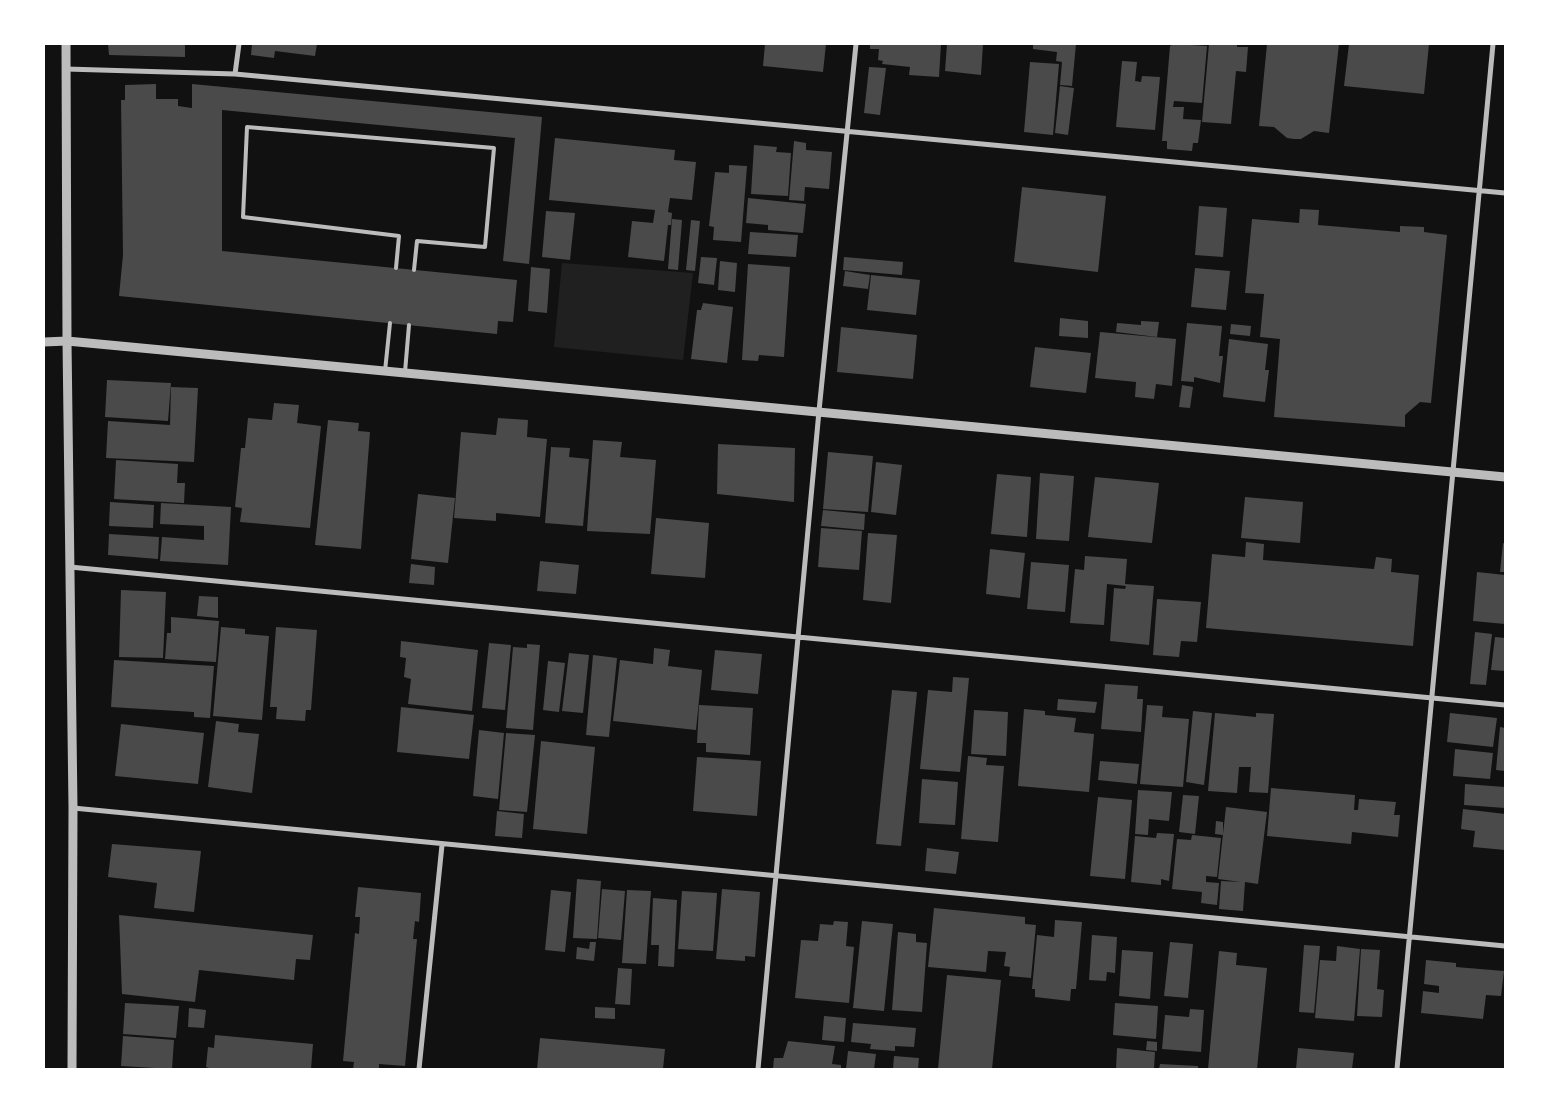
<!DOCTYPE html>
<style>
body{margin:0}
#map{position:relative;width:1549px;height:1113px;overflow:hidden;background:#111;font-family:Barlow,sans-serif}
canvas{display:block}
.frame{position:absolute;inset:0;border:45px solid #fff;pointer-events:none}
</style>
<div id="map">
<canvas width="1549" height="1113"></canvas>
<div class="frame"></div>
</div>
<script>
const c = document.querySelector('canvas').getContext('2d');
c.lineJoin = 'round';
function fill(path, color) {
  c.fillStyle = color;
  c.fill(path, 'evenodd');
}
function stroke(path, color, width, dash) {
  c.strokeStyle = color;
  c.lineWidth = width;
  c.lineCap = dash ? 'butt' : 'round';
  c.setLineDash(dash || []);
  c.stroke(path);
}
fill(new Path2D(`
 M562,263L693,273L683,360L554,347Z`), '#202020');
fill(new Path2D(`
 M108,44H185V57L109,55Z
 M252,44H317L315,56L275,51L274,58L251,55Z
 M765,44H826L823,72L763,66Z
 M870,44H941L939,77L909,75L910,67L882,64L883,61L878,60L879,49H870Z
 M947,44H983L981,75L945,71Z
 M1033,44H1076L1072,86L1060,85L1062,62L1056,61L1057,52L1033,49Z
 M1174,44L1207,46L1202,103L1174,101L1173,107H1184L1183,119L1201,120L1198,143H1193L1192,151L1167,149V141H1162L1170,46Z
 M1209,44H1237V47H1248L1246,72L1236,71L1231,124L1202,122Z
 M1267,44H1339L1329,133L1314,131L1301,139H1294L1287,138L1274,127L1259,126Z
 M1349,44H1429L1424,94L1344,86Z
 M1122,61L1137,62L1135,81L1141,82L1142,76L1160,77L1155,130L1116,127Z
 M1030,62L1059,64L1053,135L1024,132Z
 M869,67L886,68L880,115L864,113Z
 M156,84V99H178V106L192,108V84L542,117L529,264L503,261L515,138L222,110V251L517,280L513,322L498,321L497,334L119,296L123,255L121,100H125V85Z
 M1060,86L1074,88L1068,135L1055,133Z
 M555,138L675,150L674,160L696,162L692,200L670,198L668,212L672,213L671,225H668L664,261L628,257L632,221L653,223L655,210L549,200Z
 M794,141L806,143V150L832,152L829,189L805,187L804,201L789,200Z
 M754,145L777,147L776,152L791,153L788,196L751,194Z
 M729,165L747,166L741,242L713,240L714,227L709,226L715,172L729,173Z
 M1022,187L1106,196L1098,272L1014,262Z
 M748,198L806,204L803,233L768,230V225L746,223Z
 M1199,206L1227,208L1223,257L1195,255Z
 M1300,209L1319,210L1318,225L1400,232V226L1424,227V232L1447,235L1431,403L1420,402L1405,415V427L1274,417L1280,339L1260,337L1264,294L1245,293L1252,219L1299,223Z
 M546,211L575,213L570,260L542,257Z
 M672,219L682,220L678,270L668,269Z
 M691,220L700,221L695,271L686,270Z
 M750,232L798,235L796,257L748,254Z
 M701,257L717,258L714,285L698,283Z
 M844,257L903,262L902,275L843,270Z
 M720,261L737,263L735,292L718,290Z
 M748,264L790,267L784,357L759,355L758,361L742,360Z
 M531,267L550,269L547,313L528,311Z
 M1195,268L1230,271L1226,310L1191,307Z
 M845,271L870,275L868,289L843,286Z
 M871,275L920,280L916,315L867,310Z
 M703,303L733,307L727,363L691,359L697,310H701Z
 M1060,318L1088,321V338L1059,336Z
 M1141,321L1159,322L1157,337L1116,332L1117,323L1141,325Z
 M1187,323L1222,326L1219,356H1223L1220,383L1194,377V382L1181,381Z
 M1231,324L1251,326L1250,336L1230,334Z
 M841,327L917,335L913,379L837,372Z
 M1100,332L1176,339L1172,386L1156,384L1154,399L1135,397L1136,382L1095,378Z
 M1229,339L1268,344L1265,370H1269L1265,402L1223,397Z
 M1035,347L1091,353L1086,393L1030,387Z
 M107,380L171,383L168,421L105,417Z
 M1182,385L1193,387L1190,408L1179,407Z
 M171,387L198,388L194,462L106,458L108,421L170,425Z
 M274,403L299,405L297,423L321,426L310,528L240,522L242,508L235,507L241,448H245L248,418L272,420Z
 M498,418L528,420L527,437L547,439L540,517L496,513V521L454,518L461,432L496,435Z
 M328,420L359,423L358,431L370,432L361,549L315,545Z
 M593,440L622,442L620,457L656,460L650,534L587,531Z
 M718,444L795,448L794,502L717,494Z
 M551,447L570,448L569,457L589,459L583,526L545,523Z
 M828,452L873,456L868,512L823,509Z
 M116,460L178,464L177,483H185L184,503L114,499Z
 M876,462L902,465L896,515L871,512Z
 M1040,473L1074,476L1069,541L1036,539Z
 M997,474L1031,477L1027,537L991,534Z
 M1095,477L1159,483L1152,543L1088,537Z
 M418,494L455,498L448,563L411,559Z
 M1245,497L1303,502L1300,543L1241,538Z
 M110,502L154,505L153,528L109,526Z
 M161,503L231,507L228,565L160,561L162,537L204,540V526L160,524Z
 M823,510L865,514L864,530L821,526Z
 M656,518L709,523L705,578L651,574Z
 M821,528L862,531L859,570L818,567Z
 M868,533L897,535L891,603L863,600Z
 M109,534L159,537L158,559L108,555Z
 M1246,542L1264,544L1263,560L1374,569L1376,557L1392,559L1391,572L1419,575L1413,646L1206,628L1212,554L1245,557Z
 M1503,543L1505,544V572H1500Z
 M990,549L1025,553L1020,598L986,594Z
 M1085,556L1127,559L1125,584L1154,586L1149,645L1110,641L1114,588L1125,589L1126,586L1107,584L1104,625L1070,623L1075,569L1084,570Z
 M540,561L579,565L576,594L537,591Z
 M1031,562L1069,565L1065,612L1027,609Z
 M411,564L435,567L434,585L409,583Z
 M1477,572L1505,575V624L1473,621Z
 M121,590L166,592L163,658L119,657Z
 M199,596L218,597V618L197,616Z
 M1157,599L1201,602L1197,642L1181,641L1179,657L1153,655Z
 M171,617L219,621L216,662L165,659L167,633H171Z
 M221,627L245,629V634L269,636L262,720L213,716Z
 M276,627L317,630L311,710H306L305,721L276,719L277,707H270Z
 M1475,632L1492,634L1486,685L1470,684Z
 M1495,637L1505,638V671L1491,670Z
 M401,641L478,650L472,711L408,704L411,679L404,677L406,658L400,657Z
 M489,643L511,645L505,710L482,708Z
 M527,644L540,645L533,730L506,728L513,647L527,648Z
 M654,648L670,650L668,666L702,670L696,730L613,721L620,660L653,664Z
 M715,650L762,654L758,694L711,690Z
 M569,653L589,655L583,713L562,711Z
 M593,655L617,658L609,737L586,735Z
 M114,660L214,666L210,718L194,717V712L111,707Z
 M548,661L565,663L559,712L543,710Z
 M953,677L969,678L960,772L920,769L928,690L952,692Z
 M1105,684L1138,686L1137,699H1143L1141,732L1101,729Z
 M892,690L917,692L901,846L876,844Z
 M1058,699L1097,702L1095,713L1057,710Z
 M699,705L753,708L750,755L706,752V743H697Z
 M1147,705L1163,706L1162,717L1189,719L1183,787L1140,784Z
 M401,707L474,715L469,759L397,752Z
 M1024,709L1045,711V715L1076,718L1074,732L1094,734L1089,792L1018,786Z
 M974,710L1008,712L1006,756L971,754Z
 M1193,711L1212,713L1204,785L1186,782Z
 M1215,713L1256,717V713L1274,714L1268,793L1249,792L1251,767H1239L1237,793L1208,791Z
 M1450,713L1497,718L1493,747L1447,742Z
 M216,721L239,724L238,732L259,734L252,793L208,787Z
 M121,724L204,733L198,784L115,776Z
 M1500,727L1505,728V771L1496,770Z
 M479,730L504,733L498,799L473,796Z
 M506,733L535,735L527,812L499,810Z
 M541,741L595,747L587,834L533,829Z
 M1455,749L1493,753L1490,779L1453,776Z
 M968,756L987,758L986,765L1004,766L998,842L961,839Z
 M697,757L761,761L757,816L693,811Z
 M1100,761L1139,764L1137,784L1098,780Z
 M922,779L958,782L955,825L919,823Z
 M1465,784L1505,787V808L1464,805Z
 M1271,788L1355,795L1354,810H1358L1359,799L1396,802L1394,815H1400L1398,837L1352,832L1351,844L1267,836Z
 M1138,790L1172,792L1169,821L1149,819L1148,835L1135,834Z
 M1183,795L1199,796L1195,834L1179,832Z
 M1098,797L1132,800L1125,879L1090,876Z
 M1226,807L1267,812L1258,884L1245,882L1243,911L1219,909L1221,881L1241,882L1218,879Z
 M1463,809L1505,814V850L1473,847L1475,831L1461,829Z
 M497,811L524,814L522,838L495,836Z
 M1216,821L1223,822V835L1215,834Z
 M1157,833L1174,834L1169,881L1161,879V885L1131,882L1135,836L1156,838Z
 M1192,835L1221,838L1217,877L1206,876V882L1219,883L1217,905L1201,903L1202,892L1172,889L1177,839L1191,840Z
 M112,844L201,851L194,912L154,908L157,883L108,877Z
 M927,848L959,852L956,874L925,871Z
 M577,879L601,881L597,939L573,938Z
 M358,887L421,893L419,922L415,921L413,939H417L405,1066L379,1064V1069H353L354,1062L343,1061L355,933L359,934L360,917H355Z
 M602,889L625,891L621,940L598,938Z
 M722,889L760,892L755,957L745,956V961L716,959Z
 M551,890L571,892L565,952L545,950Z
 M627,890L651,891L646,964L622,963Z
 M682,891L717,893L713,951L678,949Z
 M653,898L677,900L674,967L658,966L659,945H651Z
 M934,908L1025,917V924L1036,925L1031,978L1009,976L1010,967L1004,966L1006,952L988,951L986,972L928,967Z
 M119,915L313,935L310,960L296,959L294,980L199,970L195,1002L122,994Z
 M1055,920L1082,922L1076,989H1071L1070,1001L1035,997V989H1032L1037,935L1054,937Z
 M834,921L848,922L846,946L854,947L849,1003L795,998L801,940L818,941L820,924L833,925Z
 M862,921L893,924L884,1011L853,1008Z
 M898,932L916,934V942L927,943L922,1012L892,1010Z
 M1092,935L1117,937L1115,973L1107,972L1106,981L1089,980Z
 M590,942H596L594,961L576,959L577,947L589,949Z
 M1170,942L1193,944L1188,998L1164,996Z
 M1304,945L1320,946L1314,1013L1299,1012Z
 M1337,946L1360,949L1354,1021L1315,1018L1320,960L1336,961Z
 M1361,949L1380,950L1377,989L1384,990L1382,1017L1357,1016Z
 M1122,950L1153,952L1150,999L1119,996Z
 M1219,951L1237,953L1236,965L1267,968L1257,1069H1208Z
 M1426,960L1456,963V967L1504,971L1501,996L1486,995L1483,1019L1421,1013L1423,991L1439,993V986L1424,984Z
 M618,968L632,969L630,1005L615,1004Z
 M947,975L1001,980L992,1069H938Z
 M125,1003L179,1006L176,1038L123,1034Z
 M1115,1003L1158,1006L1156,1039L1113,1035Z
 M595,1007L615,1008V1019L595,1018Z
 M189,1008L206,1010L204,1028L188,1027Z
 M1190,1009L1204,1010L1201,1052L1162,1049L1165,1015L1189,1017Z
 M824,1016L846,1018L844,1042L822,1040Z
 M853,1023L916,1028L914,1047L895,1046V1051L870,1049L871,1044L851,1042Z
 M215,1035L313,1044L311,1069H212L206,1067L208,1047L214,1048Z
 M123,1036L174,1040L172,1069L121,1066Z
 M540,1038L665,1049L663,1069H537Z
 M788,1041L835,1046L832,1064L841,1065V1069H773L774,1058H783Z
 M1147,1041L1157,1042V1051L1146,1050Z
 M1117,1048L1155,1052L1154,1069H1116Z
 M1298,1048L1354,1053L1352,1069H1296Z
 M848,1051L876,1054L874,1069H846Z
 M894,1056L919,1058L918,1069H893Z
 M1160,1064L1198,1066V1069H1159Z`), '#4a4a4a');
stroke(new Path2D(`
 M396,268L399,236L243,217L247,127L494,148L485,247L417,241L414,270
 M385,371L390,323
 M405,372L409,325`), '#bcbcbc', 4);
stroke(new Path2D(`
 M66,69L235,74L1505,193
 M235,74L239,44
 M70,567L1505,705
 M73,808L1505,946
 M419,1069L442,845
 M758,1069L819,411L856,44
 M1397,1069L1493,44`), '#bcbcbc', 5);
stroke(new Path2D(`
 M66,44L67,341L73,808L72,1069
 M44,342L67,341L1505,477`), '#bcbcbc', 9);
</script>
